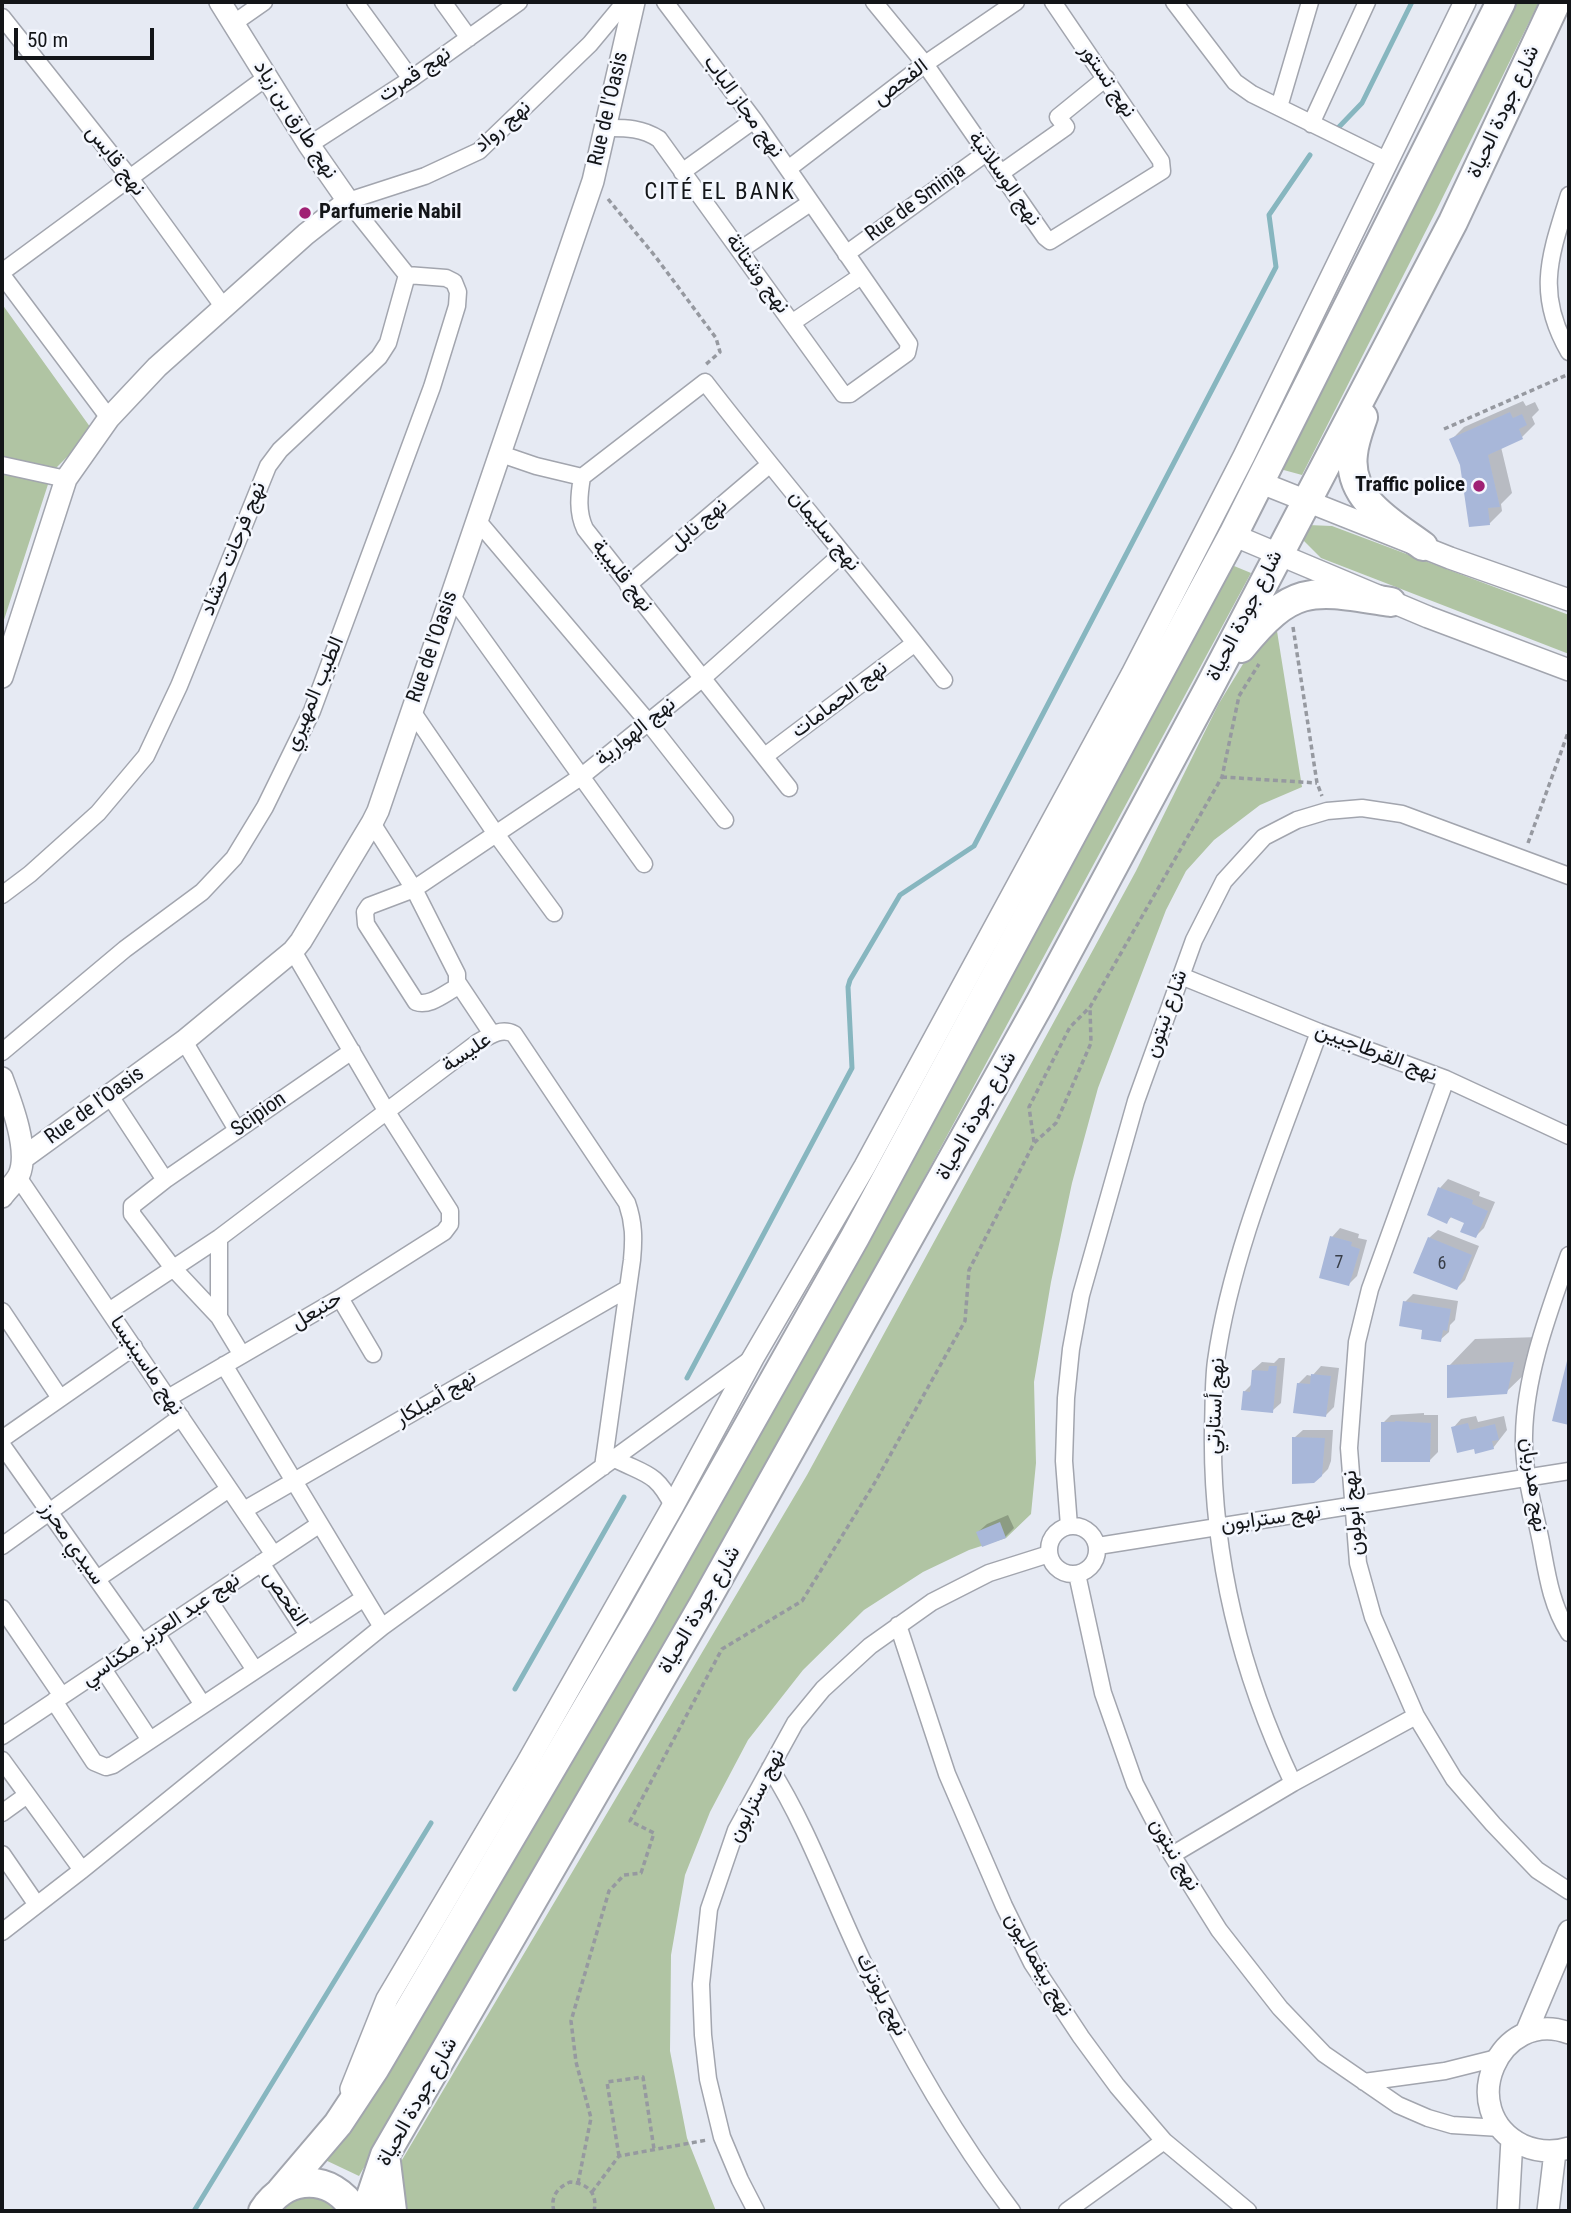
<!DOCTYPE html>
<meta charset="utf-8">
<style>
body{margin:0}
#map{position:relative;width:1571px;height:2213px;overflow:hidden;background:#e6eaf3;font-family:"Roboto Condensed",sans-serif}
canvas{display:block}
.frame{position:absolute;inset:0;border:4px solid #131518;pointer-events:none}
.scale{position:absolute;left:14px;top:28px;width:140px;height:32px;box-sizing:border-box;border:4px solid #131518;border-top:0;padding-left:9px;font-size:21px;line-height:24px;white-space:nowrap;color:#131518;-webkit-text-stroke:5px #f4f7fe;paint-order:stroke}
</style>
<div id="map">
<canvas width="1571" height="2213"></canvas>
<div class="frame"></div>
<div class="scale">50 m</div>
</div>
<script>
const c = document.querySelector('canvas').getContext('2d');
c.lineJoin = 'round';
function fill(path, color) {
  c.fillStyle = color;
  c.fill(path, 'evenodd');
}
function stroke(path, color, width, dash) {
  c.strokeStyle = color;
  c.lineWidth = width;
  c.lineCap = dash ? 'butt' : 'round';
  c.setLineDash(dash || []);
  c.stroke(path);
}
function write(font, color, halo, rows, align = 'center') {
  c.font = font + ' "Roboto Condensed",Vazirmatn,sans-serif';
  c.lineWidth = 5;
  c.setLineDash([]);
  c.textBaseline = 'middle';
  c.strokeStyle = halo;
  c.fillStyle = color;
  for (const [text, x, y, turn = 0] of rows) {
    c.save();
    c.translate(x, y);
    c.rotate((+turn || 0) * Math.PI / 180);
    c.textAlign = isNaN(turn) ? turn : align;
    if (halo) c.strokeText(text, 0, 0);
    c.fillText(text, 0, 0);
    c.restore();
  }
}
fill(new Path2D(`
 M1511,2H1539L1436,211L1302,475L1280,469L1417,202Z
 M2,304L93,431L52,472L2,626Z
 M1308,525L1332,526L1569,615V654L1321,558L1299,536Z
 M1222,561L1251,573L774,1456L359,2176L321,2158Z
 M1276,625L1302,787L1260,805L1214,840L1186,871L1166,910L1098,1088L1072,1183L1051,1282L1034,1382L1036,1463L1031,1514L1006,1538L969,1550L923,1572L864,1610L803,1670L748,1740L710,1812L685,1875L671,1955L670,2051L687,2138L716,2211H405L399,2165L807,1475L1136,871L1218,705L1257,641Z
 M315,2194L342,2211H274L285,2200Z`), '#b0c4a3');
fill(new Path2D(`
 M1523,401L1526,406L1535,402L1539,410L1532,417L1535,424L1522,437L1501,447L1512,493L1501,504L1502,511L1489,524L1451,440L1464,427Z
 M1448,1179L1480,1192L1479,1196L1495,1202L1484,1228L1476,1236L1466,1222L1452,1216L1447,1222L1429,1214L1440,1188Z
 M1340,1228L1359,1234L1358,1238L1367,1240L1357,1276L1349,1284L1332,1237Z
 M1438,1230L1479,1246L1465,1280L1457,1288L1429,1238Z
 M1413,1294L1458,1301L1455,1320L1450,1325L1449,1332L1440,1340L1405,1302Z
 M1539,1337L1533,1366L1506,1392L1449,1366L1475,1339Z
 M1279,1358H1285L1281,1403L1272,1411L1244,1392L1252,1384L1253,1370L1262,1362L1274,1363Z
 M1321,1366L1339,1368L1334,1407L1326,1415L1298,1384L1307,1375L1312,1376Z
 M1424,1413V1415H1438V1452L1429,1461L1383,1423L1391,1415Z
 M1476,1416L1478,1422L1504,1416L1507,1430L1493,1448L1476,1447L1453,1428L1461,1419Z
 M1303,1430H1333L1331,1461L1328,1469L1319,1478L1294,1438Z
 M1008,1515L1014,1528L1005,1537L978,1532L987,1524Z`), '#0003');
stroke(new Path2D(`
 M1337,129L1362,103L1412,2
 M687,1378L852,1068L848,987L850,980L900,895L974,846L1276,267L1269,215L1310,155
 M515,1689L624,1497
 M194,2211L431,1823`), '#87b6bf', 5);
fill(new Path2D(`
 M1510,412L1513,418L1522,414L1527,425L1519,429L1523,439L1488,455L1500,507L1488,508L1490,525L1469,527L1460,465L1449,439Z
 M1438,1187L1473,1200L1472,1204L1488,1211L1476,1238L1460,1232L1464,1223L1450,1217L1447,1224L1427,1215Z
 M1330,1236L1352,1242L1351,1246L1360,1249L1349,1286L1319,1278Z
 M1428,1237L1472,1255L1457,1290L1413,1273Z
 M1403,1301L1451,1309L1447,1331L1443,1330L1441,1342L1421,1339L1422,1330L1399,1326Z
 M1567,1361L1569,1362V1425L1552,1421Z
 M1514,1362L1507,1394L1447,1398V1365Z
 M1269,1366H1277L1273,1413L1241,1410L1243,1391L1250,1392L1252,1370L1268,1371Z
 M1311,1374L1331,1376L1326,1417L1293,1413L1297,1383L1310,1384Z
 M1395,1421L1431,1423L1430,1462H1381V1422H1395Z
 M1468,1423L1470,1430L1495,1424L1499,1440L1492,1441L1494,1449L1475,1454L1474,1449L1457,1453L1451,1427Z
 M1292,1437L1325,1438L1322,1476L1314,1483L1292,1484Z
 M1000,1522L1006,1538L982,1547L976,1532Z`), '#a8b7d9');
const street = new Path2D(`
 M355,2L411,79
 M443,2L469,38
 M874,2L925,64L1045,237L1050,241L1162,171L1161,161L1053,2
 M1174,2L1235,82L1252,94L1386,160
 M2,17L130,178L225,309
 M234,23L264,2
 M1279,107L1310,2
 M1311,124L1367,2
 M604,128C624,128 641,127 659,139L843,394H850L907,353L909,344L754,120L665,2
 M309,145L411,79L519,2
 M788,169L925,64L1016,2
 M682,172L754,120
 M1001,173L1066,127L1058,117L1106,78
 M1569,195C1550,256 1535,293 1569,352
 M740,250L810,203
 M846,254L986,153
 M2,272L267,77
 M2,275L109,418
 M793,322L861,276
 M498,453L536,466L582,477
 M2,465L66,479
 M476,519L648,722L725,820
 M628,585L769,465
 M451,595L644,864
 M412,711L496,834L554,913
 M765,756L915,643
 M789,788L585,529C577,512 579,495 582,477L705,382C783,483 866,579 944,680
 M372,823L414,889L457,974V987C444,994 429,1007 416,1002L366,924L365,912L369,906L414,889L582,776L704,677L842,554
 M2,895L30,874L98,813L146,756L179,686L268,466L280,450L379,357L388,343L407,275L348,201L425,176L479,151L590,44L625,2
 M1181,976L1319,1032L1446,1079L1569,1136
 M458,983L492,1034
 M184,1041L237,1130
 M2,1052L125,949L202,892L234,858L265,807L312,711L432,387L457,306L458,292L454,282L446,278L407,275
 M1446,1079L1370,1289L1357,1342L1349,1448L1358,1563L1373,1617L1416,1716L1454,1779L1493,1824L1537,1870L1569,1891
 M110,1096L165,1180
 M18,1177L274,1555
 M219,1238V1317
 M1569,1255C1549,1312 1525,1374 1524,1436C1523,1472 1534,1507 1541,1542C1547,1574 1551,1605 1569,1633
 M340,1298L373,1354
 M2,1311L60,1398
 M109,1311L219,1238L477,1043C489,1036 501,1027 514,1034L627,1203C634,1223 634,1239 632,1260L603,1467
 M242,1355L219,1317L173,1268L132,1214V1206L165,1180L352,1051
 M224,1365L382,1627
 M168,1398L340,1298L444,1232L450,1224V1211L387,1112L293,951
 M2,1439L134,1347
 M2,1445L142,1643
 M615,1459C646,1475 656,1472 673,1506
 M244,1510L627,1289
 M1049 1550a24 24 0 1 1 48 0a24 24 0 1 1-48 0Z
 M1069,1526L1064,1461L1066,1398L1071,1349L1081,1295L1136,1101L1194,940L1224,881L1264,837L1297,820L1327,811L1362,808L1402,814L1569,876
 M2,1546L181,1417
 M1098,1546L1569,1471
 M261,1563L308,1635
 M1077,1574L1103,1693L1135,1784L1172,1855L1219,1930L1280,2008L1324,2054L1398,2105L1428,2118L1452,2125L1500,2128
 M97,1579L229,1489
 M208,1599L255,1670
 M2,1608L62,1696
 M898,1625L947,1774L1004,1906L1032,1963L1081,2037L1117,2086L1164,2141L1248,2211
 M156,1633L203,1705
 M103,1669L150,1740
 M54,1701L94,1762L106,1767L113,1765L364,1598
 M2,1736L320,1524
 M2,1760L82,1870
 M770,1768C808,1828 831,1895 862,1960C904,2047 953,2134 1012,2211
 M1293,1783C1240,1672 1211,1552 1213,1429C1214,1407 1213,1383 1216,1361C1231,1253 1282,1135 1319,1032
 M2,1813L27,1795
 M2,1854L37,1905
 M1172,1855L1293,1783L1416,1716
 M2,1932L82,1870L382,1627L751,1359
 M1364,2082L1445,2071L1497,2058
 M756,2211L740,2180L722,2137L708,2079L703,2035L701,1984L709,1909L736,1830L795,1723L823,1689L870,1646L932,1602L989,1573L1049,1554
 M1067,2211L1164,2141`);
const secondary = new Path2D(`
 M1259,482L1450,558L1569,600
 M1233,535L1428,617L1569,670
 M2,677L66,479L109,418L157,367L306,234L348,201L309,145L220,2
 M2,1078C11,1102 30,1151 19,1175C15,1183 7,1190 2,1197
 M23,1158L184,1041L293,951L301,941L372,823L378,811L593,181L634,2
 M1526,2033L1569,1931
 M1569,2033C1499,2007 1454,2111 1522,2145C1538,2152 1553,2153 1569,2148
 M351,2089L387,1999L527,1763L673,1506L753,1358L865,1166L1132,674L1244,456L1465,2
 M1508,2211L1512,2139
 M1548,2211L1555,2152`);
const highway = new Path2D(`
 M1363,417C1359,429 1354,442 1353,454C1347,499 1392,523 1423,546
 M1241,648C1294,582 1314,590 1391,602
 M386,2162L392,2211
 M281,2191L338,2124L375,2068L641,1616L855,1237L1233,535L1501,2
 M263,2211C287,2174 331,2173 355,2211
 M366,2211L385,2155L705,1602L1041,1001L1209,688L1453,222L1556,2`);
stroke(street, '#a2a5ae', 19);
stroke(secondary, '#a2a5ae', 24);
stroke(highway, '#a2a5ae', 32);
stroke(new Path2D(`
 M608,199L655,256L716,338L720,352L704,366
 M1444,429L1569,374
 M1293,627L1317,783L1322,796
 M1222,777L1317,783
 M1528,843L1569,730
 M1034,1142L1029,1107L1070,1027L1090,1007L1222,777L1239,696L1259,664
 M619,2156L607,2082L643,2077L654,2149
 M578,2183L591,2118L576,2062L571,2021L609,1891L624,1875L641,1873L654,1833L630,1821L722,1649L802,1601L874,1484L965,1321L969,1270L1034,1143L1056,1123L1091,1043L1090,1007
 M592,2192L619,2156L707,2140
 M554,2211C550,2197 557,2188 570,2182C588,2183 598,2194 594,2211`), '#9699a0', 3.5, [5, 3.5]);
stroke(street, '#fff', 16);
stroke(secondary, '#fff', 21);
stroke(highway, '#fff', 28);
for (const [x, y, r, color] of [
 [305,213,7,"#a02174"],
 [1479,486,7,"#a02174"]
]) {
  const dot = new Path2D();
  dot.arc(x, y, r, 0, 2 * Math.PI);
  c.fillStyle = color;
  c.fill(dot);
  stroke(dot, '#f4f7fe', 2.5);
}
write('18px', '#383e48', null, [
 ["7",1339,1263],
 ["6",1442,1264]
]);
write('21px', '#131518', '#f4f7fe', [
 ["نهج قمرت",415,75,-34],
 ["نهج تستور",1107,81,56],
 ["الفحص",901,83,-37],
 ["نهج مجاز الباب",743,107,54],
 ["Rue de l'Oasis",609,109,-77],
 ["شارع جودة الحياة",1504,112,-65],
 ["نهج طارق بن زياد",295,120,57],
 ["نهج رواد",503,127,-41],
 ["نهج قابس",115,161,52],
 ["نهج الوسلاتية",1004,179,55],
 ["Rue de Sminja",916,203,-36],
 ["نهج وشتاتة",757,274,54],
 ["نهج نابل",699,525,-40],
 ["نهج سليمان",824,531,50],
 ["نهج فرحات حشاد",234,549,-68],
 ["نهج قليبية",622,576,52],
 ["شارع جودة الحياة",1245,616,-63],
 ["Rue de l'Oasis",433,647,-71],
 ["الطيب المهيري",315,694,-67],
 ["نهج الحمامات",840,700,-37],
 ["نهج الهوارية",636,732,-39],
 ["شارع نبتون",1167,1014,-71],
 ["عليسة",467,1053,-34],
 ["نهج القرطاجيين",1376,1053,21],
 ["Rue de l'Oasis",95,1106,-36],
 ["Scipion",259,1115,-35],
 ["شارع جودة الحياة",977,1116,-61],
 ["حنبعل",317,1311,-31],
 ["نهج ماسينيسا",146,1366,56],
 ["نهج أميلكار",436,1399,-30],
 ["نهج أستارتي",1216,1406,-87],
 ["نهج هدريان",1533,1485,82],
 ["نهج أبولون",1354,1513,-95],
 ["نهج سترابون",1271,1519,-8],
 ["سيدي محرز",72,1544,55],
 ["الفحص",285,1599,56],
 ["شارع جودة الحياة",700,1610,-60],
 ["نهج عبد العزيز مكناسي",161,1630,-34],
 ["نهج سترابون",757,1796,-63],
 ["نهج نبتون",1174,1855,60],
 ["نهج بيقماليون",1038,1965,60],
 ["نهج بلوترك",881,1995,63],
 ["شارع جودة الحياة",418,2102,-61]
]);
write('bold 21px', '#131518', '#f4f7fe', [
 ["Parfumerie Nabil",319,213],
 ["Traffic police",1465,486,"right"]
], 'left');
c.letterSpacing = '2px';
write('23px', '#131518', '#f4f7fe', [
 ["CITÉ EL BANK",720,193]
]);
c.letterSpacing = '0px';
</script>
